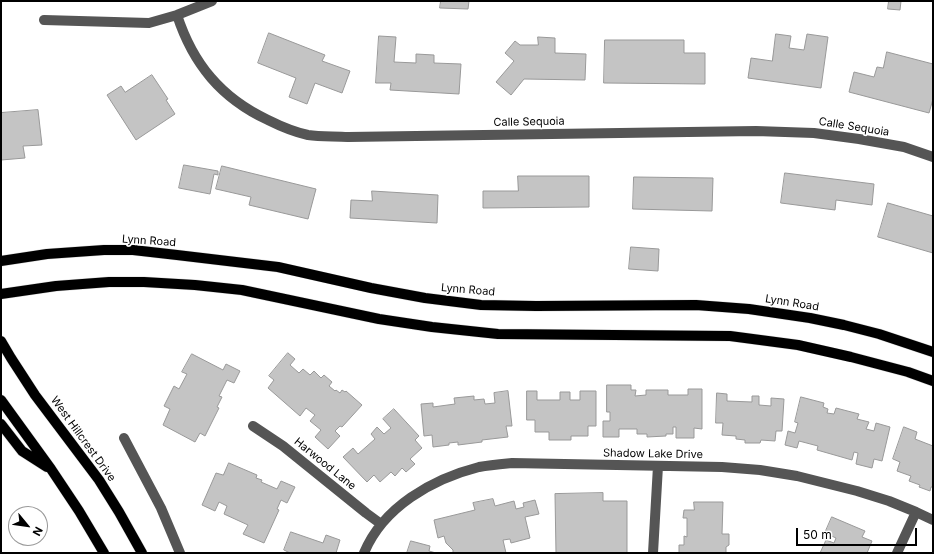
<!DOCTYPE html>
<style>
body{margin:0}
#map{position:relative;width:934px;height:554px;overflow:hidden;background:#fff;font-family:Inter,sans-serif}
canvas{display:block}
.frame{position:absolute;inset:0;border:2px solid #000;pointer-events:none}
.north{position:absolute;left:8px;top:506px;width:40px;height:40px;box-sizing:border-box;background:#fff;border:1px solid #999;border-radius:50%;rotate:119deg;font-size:11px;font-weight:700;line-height:16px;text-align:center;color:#000}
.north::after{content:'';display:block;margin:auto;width:14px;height:18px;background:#000;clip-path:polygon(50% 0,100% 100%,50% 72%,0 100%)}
.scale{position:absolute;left:796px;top:528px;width:121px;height:18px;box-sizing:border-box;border:2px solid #000;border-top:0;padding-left:5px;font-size:12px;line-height:14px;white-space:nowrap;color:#000;-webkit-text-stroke:3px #fff;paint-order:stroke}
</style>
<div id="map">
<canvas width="934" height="554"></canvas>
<div class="frame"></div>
<div class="north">N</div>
<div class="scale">50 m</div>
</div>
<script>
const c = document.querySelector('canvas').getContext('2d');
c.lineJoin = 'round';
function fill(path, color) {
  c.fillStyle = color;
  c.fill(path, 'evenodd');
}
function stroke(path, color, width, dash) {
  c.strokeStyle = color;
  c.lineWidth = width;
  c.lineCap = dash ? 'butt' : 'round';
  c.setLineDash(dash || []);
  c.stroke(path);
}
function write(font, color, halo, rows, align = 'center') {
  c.font = font + ' Inter,sans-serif';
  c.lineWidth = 3.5;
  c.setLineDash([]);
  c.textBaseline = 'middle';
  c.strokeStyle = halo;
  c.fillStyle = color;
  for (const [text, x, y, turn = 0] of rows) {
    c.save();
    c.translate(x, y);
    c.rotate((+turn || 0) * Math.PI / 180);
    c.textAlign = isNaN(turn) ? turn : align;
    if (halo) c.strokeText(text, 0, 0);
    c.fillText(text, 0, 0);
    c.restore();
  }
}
const building = new Path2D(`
 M441,1H469L468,9L440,8Z
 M889,1H901L900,10L888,9Z
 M269,33L325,55L322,61L350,71L342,93L315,83L307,104L289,97L296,78L258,63Z
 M776,34L791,36L789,48L804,50L807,34L828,37L821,88L748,78L751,58L772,61Z
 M379,36L396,37L394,62L416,63V54L434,55V63L461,64L459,94L390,90L391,83H376Z
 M538,37L555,38V53L586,54L585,80L524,79L511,95L496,82L514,61L505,53L515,41L520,45H538Z
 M605,40H684V53H705V84L604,83Z
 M887,52L933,64V99L929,113L849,92L854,72L874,77L877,67L883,68Z
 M152,75L168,99L166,100L175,114L136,140L107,95L121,86L125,92Z
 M38,110L42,145L23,146L25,158L1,160V113Z
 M184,165L218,171V175L214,174L210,194L179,188Z
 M222,166L316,189L308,219L249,205L251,197L216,189Z
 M785,173L874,184L872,205L836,200L835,210L781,203Z
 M518,176H589V207L483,208V191H518Z
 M634,177L713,178L712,211L633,209Z
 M372,191L438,195L437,223L350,218L351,200L372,201Z
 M888,203L933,216V253L878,237Z
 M631,247L659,249L658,271L629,269Z
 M288,353L295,359L290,365L299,373L303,369L310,375L314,371L321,378L324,375L332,382L329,386L335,391L336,390L340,393L342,390L345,392L346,391L362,405L342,427L340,426L335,431L340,436L328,449L315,437L321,430L310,421L315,415L306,408L300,416L268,388L274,380L269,376Z
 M192,354L223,370L226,364L240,371L234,383L227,380L219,396L222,397L217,407L219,408L205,436L200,433L195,442L163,425L170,409L164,406L174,386L179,389L187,374L182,372Z
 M607,385H631V390H636L635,396L646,395V390H668V395H688V389H702V429L694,428V438H676V427H673V434H666V436L647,437V434H637V429H619V437H603V421H610V412H607Z
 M508,391L512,426H506L508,437L482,440V442L458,445V442L449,443V445L433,447L432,435L424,436L421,404L433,403V407L455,404L454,398L474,396V400L484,399L485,404L495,403L494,393Z
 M527,391H537V400H560V392H570V400H580V391H596V426H588V436H571V440H549V432H535V420H527Z
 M717,393L727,394V401L752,402V396H759V405L771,406V398L784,399L782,431H776L775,441L761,440L760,443H745V440L736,439V436L722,435L723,423H716Z
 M801,397L824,403L823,407L828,409L827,413L834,414L836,408L859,414L857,419L869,422L866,429L874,431L876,423L890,427L882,461L874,459L872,468L856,464L858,453L854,452L852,460L817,450L818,446L799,441L797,448L785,445L788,431L795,433L798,423L795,422Z
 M394,409L419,436L415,440L422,448L410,459L415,464L406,472L402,468L395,476L391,472L380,482L374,475L367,482L343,457L353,448L358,454L375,439L371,434L377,427L384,434L391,428L383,419Z
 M904,427L917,432L915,439L933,446V487H931L930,491L919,487L920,485L909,481L911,476L897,471L900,462L893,459Z
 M229,463L257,475L256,478L262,480L261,482L277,489L281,481L295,487L287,503L281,500L277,509L279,510L264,543L243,534L248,525L224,514L227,506L219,502L215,511L202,505L216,473L223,475Z
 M603,493V501H627V553H556L555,494Z
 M493,499L495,506L514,501L516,509L524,507L523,503L535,500L539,514L525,517L530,538L511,543L510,539L503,540L506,553H481V552L480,553H453V550L446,543L444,536L438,538L434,520L475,510L473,503Z
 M694,502H723L722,534H729V545L726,547V553H679V545H684V536L687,537V518H683L684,510H694Z
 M832,517L865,531L862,537L872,541L867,553H820L826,540L834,543L836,538L825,533Z
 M291,532L323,543L326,535L340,540L336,553H290L284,550Z
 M411,541L430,546L429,551L436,553H407Z`);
fill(building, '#c4c4c4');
stroke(building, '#999', 1);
const major = new Path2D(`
 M1,261L47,254L104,250H133L177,255L278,267L371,288L425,298L481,305L536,306L696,305L749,309L810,318L844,325L879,334L933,352
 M1,294L56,286L109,282H144L195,285L242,290L379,319L432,327L498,334L730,336L798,345L851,357L908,372L933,381
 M1,341L11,358L35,395L99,480L119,512L142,553
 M1,400L51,469L79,511L104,553
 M1,424L22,451L47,467`);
stroke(major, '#dbdbdb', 11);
stroke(new Path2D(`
 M177,15C193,64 221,98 268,120C280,126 294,132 308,135C321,137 335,136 348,137L756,131L814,133L859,139L904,147L933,157
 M44,20L149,23L177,15L212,1
 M253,426L283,446L366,513L381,524
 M124,438L161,508L180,553
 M364,553C383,507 432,479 479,467C489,465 501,464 512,463L722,467L760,470L797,476L857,491L889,501L916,512L933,520
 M653,553L658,466
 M897,553L916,512`), '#555', 10);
stroke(major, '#000', 10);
write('11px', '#000', '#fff', [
 ["Calle Sequoia",529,122,-1],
 ["Calle Sequoia",854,127,9],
 ["Lynn Road",149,241,4],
 ["Lynn Road",468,290,5],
 ["Lynn Road",792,303,9],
 ["West Hillcrest Drive",83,439,54],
 ["Shadow Lake Drive",653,454,1],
 ["Harwood Lane",325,464,39]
]);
</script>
